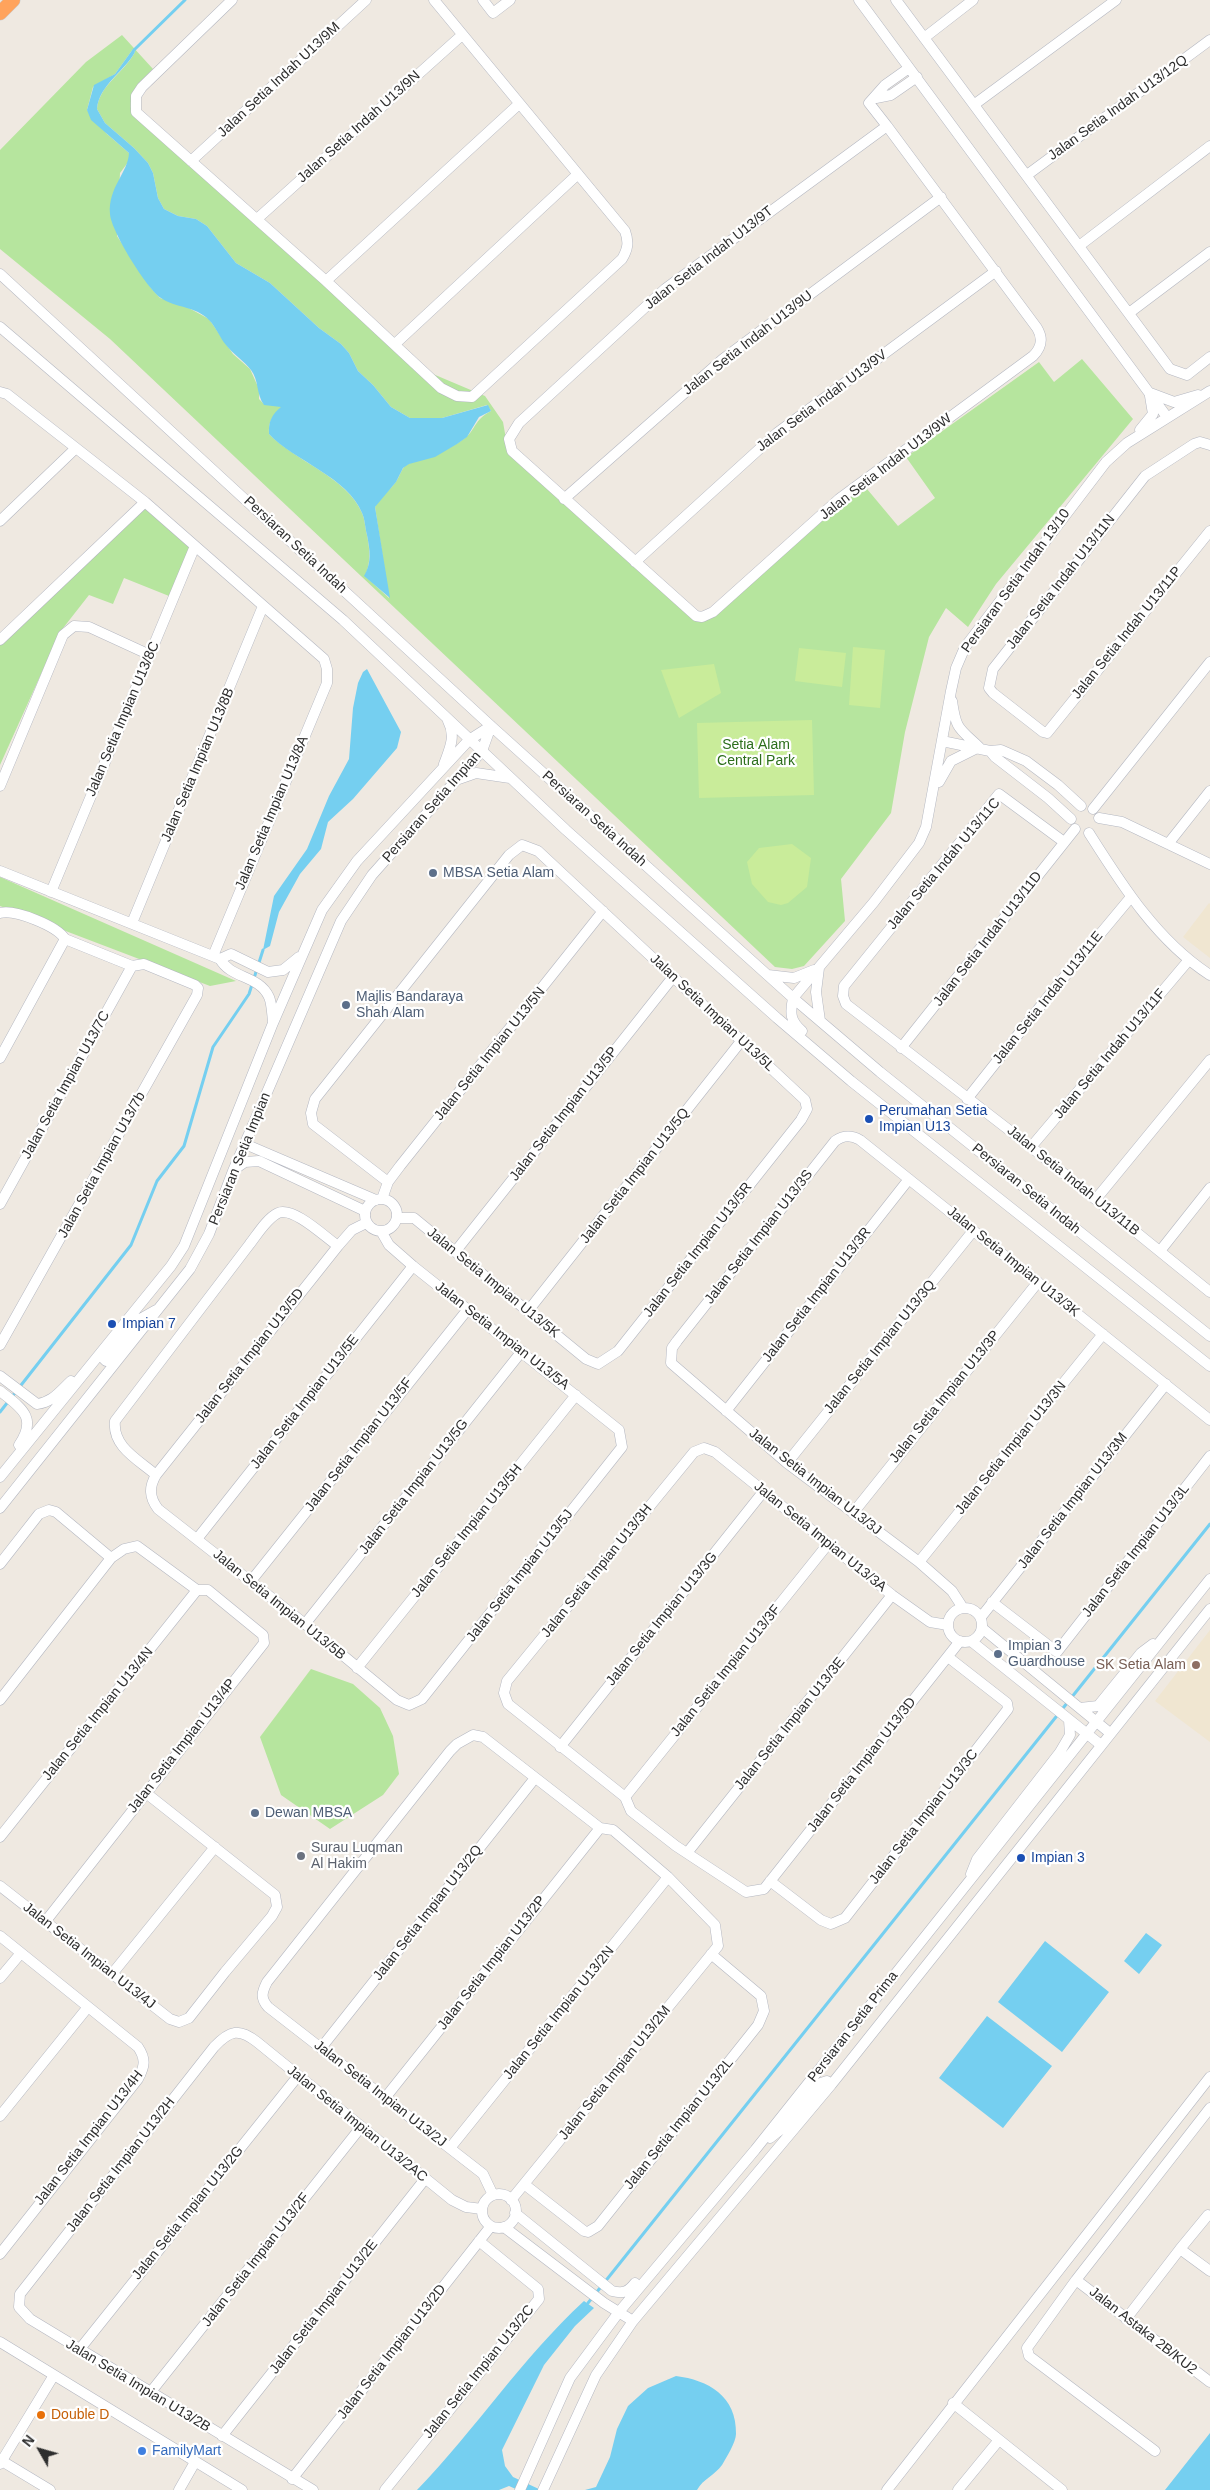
<!DOCTYPE html>
<style>
body{margin:0}
#map{position:relative;width:1210px;height:2490px;overflow:hidden;background:#efe9e1;font-family:Helvetica,sans-serif}
canvas{display:block}
.north{position:absolute;left:15px;top:2425px;width:50px;height:50px;-webkit-text-stroke:4px #fff;paint-order:stroke;rotate:308deg;font-size:14px;font-weight:700;line-height:20px;text-align:center;color:#2e2e2e}
.north::after{content:'';display:block;margin:auto;width:18px;height:22px;background:#2e2e2e;clip-path:polygon(50% 0,100% 100%,50% 72%,0 100%)}
</style>
<div id="map">
<canvas width="1210" height="2490"></canvas>
<div class="north">N</div>
</div>
<script>
const c = document.querySelector('canvas').getContext('2d');
c.lineJoin = 'round';
function fill(path, color) {
  c.fillStyle = color;
  c.fill(path, 'evenodd');
}
function stroke(path, color, width, dash) {
  c.strokeStyle = color;
  c.lineWidth = width;
  c.lineCap = dash ? 'butt' : 'round';
  c.setLineDash(dash || []);
  c.stroke(path);
}
function write(font, color, halo, rows, align = 'center') {
  c.font = font + ' Helvetica,sans-serif';
  c.lineWidth = 4.5;
  c.setLineDash([]);
  c.textBaseline = 'middle';
  c.strokeStyle = halo;
  c.fillStyle = color;
  for (const [text, x, y, turn = 0] of rows) {
    c.save();
    c.translate(x, y);
    c.rotate((+turn || 0) * Math.PI / 180);
    c.textAlign = isNaN(turn) ? turn : align;
    if (halo) c.strokeText(text, 0, 0);
    c.fillText(text, 0, 0);
    c.restore();
  }
}
fill(new Path2D(`
 M1209,903L1210,904V958L1183,937Z
 M1210,1630V1742L1155,1701Z`), '#f0e6d1');
fill(new Path2D(`
 M122,35L153,69C139,83 127,93 132,114L414,366L485,396L503,422L507,445L705,619L862,483L898,526L935,498L906,457L1039,362L1054,382L1082,359L1133,419L996,584L968,627L946,608L929,637L905,732L891,813L841,879L845,921L804,966L792,969L775,967L110,339L0,249V150L86,62ZM133,49L135,52C124,73 99,85 97,109L105,123L134,148L148,163L153,173L158,198L164,209L178,216L196,219L207,226L236,263L270,283L319,328L341,344L349,353L358,371L373,385L391,407L410,418H442L487,405L491,411C473,421 477,428 465,438C447,452 428,455 408,464C401,467 400,477 395,483C389,491 379,497 375,507L389,598L365,576C371,562 370,551 367,535C365,528 365,519 362,513C348,478 295,461 269,434C268,421 273,415 283,406L264,404L259,399V389L250,369L233,354L209,319L185,306L160,298L151,288L117,236L120,173L129,161V153L107,134L87,110L93,87L115,74Z
 M145,502L195,546L174,598L124,578L113,604L89,595L60,632L0,765V639Z
 M0,877L236,981L210,986L0,906Z
 M311,1669L353,1684L380,1708L393,1736L399,1774L383,1795L330,1829L281,1795L260,1737Z`), '#b6e59e');
fill(new Path2D(`
 M853,647L885,650L880,708L849,705Z
 M799,648L846,653L842,687L795,681Z
 M714,664L721,693L679,718L661,670Z
 M812,720L814,795L699,798L697,723Z
 M792,844L811,858L807,887L788,903L781,905L768,902L752,884L747,862L759,848Z`), '#c9ec9a');
fill(new Path2D(`
 M133,49L135,52C124,72 99,85 97,109L105,123L134,148L148,163L153,173L158,198L164,209L178,216L196,219L207,226L236,263L270,283L319,328L341,344L349,353L358,371L373,385L391,407L410,418H442L488,405L491,411L479,417L467,437L457,444L435,457L409,464L403,468L396,482L375,507L390,598L364,576C372,562 370,551 367,535C365,528 365,519 362,513C348,477 294,461 269,434C268,422 272,414 281,407L264,405C256,394 259,380 251,370C244,361 233,354 226,345C220,338 216,327 209,320C196,306 175,308 161,298C147,289 111,231 110,214C108,187 128,173 129,153L91,120L87,110L94,85L115,74Z
 M367,669L401,732L397,748L353,799L328,822L321,849L300,874L279,912L270,946L263,950L274,896L307,849L329,796L349,759L353,708L358,683L363,672Z
 M1146,1933L1162,1945L1139,1974L1124,1961Z
 M1045,1941L1109,1992L1062,2052L998,2002Z
 M987,2016L1052,2066L1003,2128L939,2078Z
 M584,2301L594,2308L575,2326L544,2365L502,2450L505,2466L513,2477L541,2490H518L509,2486L499,2490H417C476,2429 522,2358 584,2301Z
 M676,2376C708,2380 737,2396 736,2434C736,2442 726,2458 722,2465C715,2475 703,2479 697,2490H585L596,2487L610,2457L617,2429L628,2406L648,2388Z
 M1210,2433V2490H1165Z`), '#75cff0');
stroke(new Path2D(`
 M134,50L185,0
 M0,1412L131,1245L157,1181L184,1146L213,1047L249,994L263,950
 M588,2303L1210,1524`), '#75cff0', 3);
const minor = new Path2D(`
 M232,0L142,87L136,96V112L326,281L441,388L457,396L472,397L622,259C628,249 629,242 625,231L434,0
 M483,0L493,13L510,0
 M859,0L1167,417
 M896,0L1170,369L1187,375L1210,357
 M924,38L973,0
 M876,98L891,95L917,77
 M975,104L1116,0
 M887,126L665,289L519,423L509,439L512,451L696,616L702,617L713,612L839,499L1033,356C1042,347 1043,338 1037,328L887,126L869,103L885,85L909,68
 M191,161L366,0
 M1027,175L1210,40
 M257,219L462,35
 M1079,246L1210,146
 M0,274L491,726L793,998L880,1072L1210,1336
 M326,281L519,104
 M1129,313L1210,252
 M0,327L343,620L566,830L777,1018L851,1081L1210,1366
 M395,344L578,174
 M0,392L7,394L145,502L324,659L327,669V683L213,956
 M1150,393L1174,402L1198,395
 M1140,430L1153,414L1150,396
 M1210,445L1200,442L1194,444L1145,476L993,669L989,688L993,693L1043,732L1047,733L1210,531
 M564,499L723,359L941,197
 M0,521L76,448
 M635,562L777,433L996,271
 M0,640L145,502
 M952,701C956,730 959,728 979,747
 M942,741L990,751L1001,750L1026,761L1058,785L1081,806
 M990,751L995,757L1048,798L1071,819
 M444,764C450,748 456,736 448,721
 M456,780L476,773L510,778
 M939,782L951,761L979,747
 M0,786L63,635L74,626L89,627L150,655
 M1093,809L1210,662
 M1099,818L1122,822L1210,864
 M1089,833C1122,885 1157,941 1210,975
 M1064,842L999,794L844,986L843,996L846,1004L1031,1147L1210,1292
 M1168,844L1210,791
 M0,871L220,959C231,979 259,975 269,997C272,1004 272,1014 273,1021
 M51,892L195,546
 M0,913C15,909 57,926 65,939L132,966L144,964L195,985L198,988L197,995L0,1345
 M132,923L263,606
 M220,959L231,954L268,972L283,970L299,957
 M819,968L816,992L820,1021
 M768,975L794,978L814,970
 M802,1031C790,1021 790,1013 793,998L874,902L919,843L926,827L951,691L956,668L965,647L1106,462L1127,443L1210,391
 M901,1048L1075,829
 M0,1058L65,939
 M967,1099L1051,993L1131,897
 M245,1144L376,1200
 M1031,1147L1188,961
 M235,1169L245,1162L259,1161L365,1211
 M388,1182L313,1124L311,1113L315,1099L509,855L522,845L538,851L805,1100L807,1109L801,1120L618,1351L598,1364L586,1359L414,1218H397
 M365 1215a16 16 0 1 1 32 0a16 16 0 1 1-32 0Z
 M382,1199L388,1182L400,1166L603,911
 M1096,1199L1210,1060
 M0,1204L132,966
 M366,1223L352,1230L338,1246L156,1475C149,1487 149,1497 158,1509L305,1624L397,1700L409,1705L422,1699L622,1447L619,1430L413,1266L389,1245L381,1231
 M1160,1251L1210,1188
 M455,1252L673,977
 M528,1311L742,1040
 M103,1351L102,1357L106,1361L140,1319L156,1310
 M0,1376L37,1404C53,1402 60,1391 71,1381
 M0,1391C21,1408 38,1417 19,1445
 M726,1411L909,1179
 M787,1463L973,1231
 M156,1475C139,1460 112,1447 115,1421L249,1245C257,1235 266,1219 278,1213C293,1206 325,1237 338,1246
 M0,1477L171,1266L184,1246L273,1023L322,910L357,861L469,740L491,726
 M0,1508L190,1269L209,1234L233,1171L341,921L372,875L482,751L491,726
 M853,1513L1038,1282
 M197,1539L413,1266
 M919,1562L1103,1334
 M0,1564L39,1514L49,1510L56,1512L111,1558
 M251,1581L468,1309
 M992,1602L1057,1652L1210,1456
 M948 1625a17 17 0 1 1 34 0a17 17 0 1 1-34 0Z
 M963,1608L952,1591L919,1562L787,1463L671,1363L672,1348L677,1341L835,1141C844,1135 851,1135 860,1140L1210,1420
 M981,1617L1166,1384
 M305,1624L522,1351
 M948,1625L930,1622L892,1595L715,1452L704,1448L694,1452L507,1681L504,1693L508,1704L625,1797L631,1811L676,1846L746,1892L764,1889L960,1641
 M982,1628L1110,1733
 M971,1641L1101,1745
 M357,1668L576,1395
 M0,1700L111,1558L124,1549L137,1546L197,1590
 M1080,1708L1098,1706L1141,1653L1153,1644
 M560,1747L763,1492
 M625,1797L828,1544
 M0,1837L197,1590
 M687,1853L892,1595
 M971,1874L977,1859L1060,1752L1070,1735L1069,1720
 M770,1881L821,1920L831,1924L845,1918L1008,1709L1007,1703L948,1657
 M0,1886L170,2019L179,2022L189,2018L225,1972L272,1916L277,1907L275,1895L146,1793
 M45,1922L264,1643L263,1635L208,1590H197
 M0,1936L138,2047C146,2059 145,2066 138,2079L0,2254
 M112,1974L215,1847
 M0,1978L21,1953
 M321,2048L535,1778
 M385,2098L600,1828
 M0,2116L88,2007
 M770,2138L784,2127L821,2083L827,2081L831,2085
 M450,2148L668,1877
 M524,2184L584,2231L588,2232L598,2226L758,2025L764,2011L761,1996L711,1954
 M482 2211a17 17 0 1 1 34 0a17 17 0 1 1-34 0Z
 M493,2195L483,2174L268,2007C260,1998 262,1992 267,1982L450,1751L457,1744L473,1735L483,1737L600,1828L613,1830L668,1877L715,1925L718,1946L511,2200
 M515,2213L612,2291C623,2294 628,2292 635,2283
 M504,2227L604,2303L633,2321
 M1180,2249L1208,2215
 M1076,2280L1210,2382
 M1126,2319L1180,2249L1210,2271
 M0,2342L242,2490
 M79,2350L298,2076
 M150,2393L361,2127
 M953,2403L1062,2490
 M222,2436L425,2179
 M1155,2451L1029,2356L1027,2348L1076,2280L1210,2108
 M2,2461L50,2490
 M0,2464L54,2375
 M292,2479L491,2226
 M179,2490L195,2462
 M313,2490L30,2319L19,2307L20,2294L214,2047C230,2030 239,2028 257,2042L452,2200L466,2207L482,2209
 M385,2490L539,2299L538,2289L479,2241
 M520,2490L570,2378L619,2312L755,2150L1210,1579
 M543,2490L596,2375L633,2321L831,2085L1210,1609
 M887,2490L1210,2077
 M958,2490L999,2440`);
const highway = new Path2D(`
 M0,13L13,0`);
stroke(minor, '#b4b7c1', 11);
stroke(highway, '#c9c9c9', 15);
stroke(minor, '#fff', 10);
stroke(highway, '#ffa35c', 14);
for (const [x, y, r, color] of [
 [433,873,5,"#5c6f8a"],
 [346,1005,5,"#5c6f8a"],
 [869,1119,5,"#1a4fb4"],
 [112,1324,5,"#1a4fb4"],
 [998,1654,5,"#5c6f8a"],
 [1196,1665,5,"#8d6e63"],
 [255,1813,5,"#5c6f8a"],
 [301,1856,5,"#6b7280"],
 [1021,1858,5,"#1a4fb4"],
 [41,2415,5,"#e8710a"],
 [142,2451,5,"#3f7fe0"]
]) {
  const dot = new Path2D();
  dot.arc(x, y, r, 0, 2 * Math.PI);
  c.fillStyle = color;
  c.fill(dot);
  stroke(dot, '#fff', 2);
}
write('14px', '#2e2e2e', '#fff', [
 ["Jalan Setia Indah U13/9M",279,80,-43],
 ["Jalan Setia Indah U13/12Q",1118,108,-36],
 ["Jalan Setia Indah U13/9N",359,127,-42],
 ["Jalan Setia Indah U13/9T",709,258,-38],
 ["Jalan Setia Indah U13/9U",748,343,-38],
 ["Jalan Setia Indah U13/9V",822,401,-37],
 ["Jalan Setia Indah U13/9W",886,467,-38],
 ["Persiaran Setia Indah",295,545,43],
 ["Persiaran Setia Indah 13/10",1016,581,-54],
 ["Jalan Setia Indah U13/11N",1061,582,-52],
 ["Jalan Setia Indah U13/11P",1127,633,-51],
 ["Jalan Setia Impian U13/8C",123,719,-67],
 ["Jalan Setia Impian U13/8B",198,765,-67],
 ["Persiaran Setia Impian",432,807,-49],
 ["Jalan Setia Impian U13/8A",272,813,-67],
 ["Persiaran Setia Indah",594,819,42],
 ["Jalan Setia Indah U13/11C",944,864,-50],
 ["Jalan Setia Indah U13/11D",988,939,-52],
 ["Jalan Setia Indah U13/11E",1048,998,-51],
 ["Jalan Setia Impian U13/5L",712,1013,43],
 ["Jalan Setia Impian U13/5N",490,1054,-51],
 ["Jalan Setia Indah U13/11F",1110,1054,-50],
 ["Jalan Setia Impian U13/7C",66,1085,-61],
 ["Jalan Setia Impian U13/5P",564,1114,-52],
 ["Persiaran Setia Impian",240,1159,-68],
 ["Jalan Setia Impian U13/7b",102,1165,-61],
 ["Jalan Setia Impian U13/5Q",635,1176,-52],
 ["Jalan Setia Indah U13/11B",1073,1181,39],
 ["Persiaran Setia Indah",1026,1189,39],
 ["Jalan Setia Impian U13/3S",759,1237,-52],
 ["Jalan Setia Impian U13/5R",698,1250,-52],
 ["Jalan Setia Impian U13/3K",1013,1262,39],
 ["Jalan Setia Impian U13/5K",493,1283,39],
 ["Jalan Setia Impian U13/3R",817,1295,-52],
 ["Jalan Setia Impian U13/5A",502,1336,38],
 ["Jalan Setia Impian U13/3Q",880,1347,-51],
 ["Jalan Setia Impian U13/5D",250,1356,-52],
 ["Jalan Setia Impian U13/3P",945,1397,-51],
 ["Jalan Setia Impian U13/5E",305,1402,-52],
 ["Jalan Setia Impian U13/5F",359,1445,-52],
 ["Jalan Setia Impian U13/3N",1011,1448,-51],
 ["Jalan Setia Impian U13/3J",815,1482,38],
 ["Jalan Setia Impian U13/5G",414,1487,-52],
 ["Jalan Setia Impian U13/3M",1073,1501,-52],
 ["Jalan Setia Impian U13/5H",467,1531,-51],
 ["Jalan Setia Impian U13/3A",820,1537,39],
 ["Jalan Setia Impian U13/3L",1136,1551,-52],
 ["Jalan Setia Impian U13/3H",597,1571,-51],
 ["Jalan Setia Impian U13/5J",520,1576,-52],
 ["Jalan Setia Impian U13/5B",279,1605,39],
 ["Jalan Setia Impian U13/3G",662,1619,-51],
 ["Jalan Setia Impian U13/3F",726,1671,-51],
 ["Jalan Setia Impian U13/4N",98,1714,-51],
 ["Jalan Setia Impian U13/3E",790,1724,-51],
 ["Jalan Setia Impian U13/4P",182,1746,-52],
 ["Jalan Setia Impian U13/3D",862,1765,-52],
 ["Jalan Setia Impian U13/3C",924,1817,-52],
 ["Jalan Setia Impian U13/2Q",428,1913,-52],
 ["Jalan Setia Impian U13/4J",89,1956,38],
 ["Jalan Setia Impian U13/2P",492,1963,-52],
 ["Jalan Setia Impian U13/2N",559,2013,-51],
 ["Persiaran Setia Prima",853,2027,-52],
 ["Jalan Setia Impian U13/2M",615,2073,-51],
 ["Jalan Setia Impian U13/2J",380,2094,38],
 ["Jalan Setia Impian U13/2AC",357,2124,39],
 ["Jalan Setia Impian U13/2L",679,2124,-51],
 ["Jalan Setia Impian U13/4H",89,2138,-52],
 ["Jalan Setia Impian U13/2H",121,2165,-52],
 ["Jalan Setia Impian U13/2G",188,2213,-51],
 ["Jalan Setia Impian U13/2F",256,2260,-52],
 ["Jalan Setia Impian U13/2E",324,2307,-52],
 ["Jalan Astaka 2B/KU2",1143,2331,38],
 ["Jalan Setia Impian U13/2D",392,2352,-52],
 ["Jalan Setia Impian U13/2C",479,2372,-51],
 ["Jalan Setia Impian U13/2B",138,2386,31]
]);
write('14px', '#2c6e1b', '#fff', [
 ["Setia Alam",756,745],
 ["Central Park",756,761]
]);
write('14px', '#4e5e75', '#fff', [
 ["MBSA Setia Alam",443,873],
 ["Majlis Bandaraya",356,997],
 ["Shah Alam",356,1013],
 ["Impian 3",1008,1646],
 ["Guardhouse",1008,1662],
 ["Dewan MBSA",265,1813]
], 'left');
write('14px', '#164399', '#fff', [
 ["Perumahan Setia",879,1111],
 ["Impian U13",879,1127],
 ["Impian 7",122,1324],
 ["Impian 3",1031,1858]
], 'left');
write('14px', '#785e54', '#fff', [
 ["SK Setia Alam",1186,1665]
], 'right');
write('14px', '#5b616d', '#fff', [
 ["Surau Luqman",311,1848],
 ["Al Hakim",311,1864]
], 'left');
write('14px', '#c56008', '#fff', [
 ["Double D",51,2415]
], 'left');
write('14px', '#366cbe', '#fff', [
 ["FamilyMart",152,2451]
], 'left');
</script>
